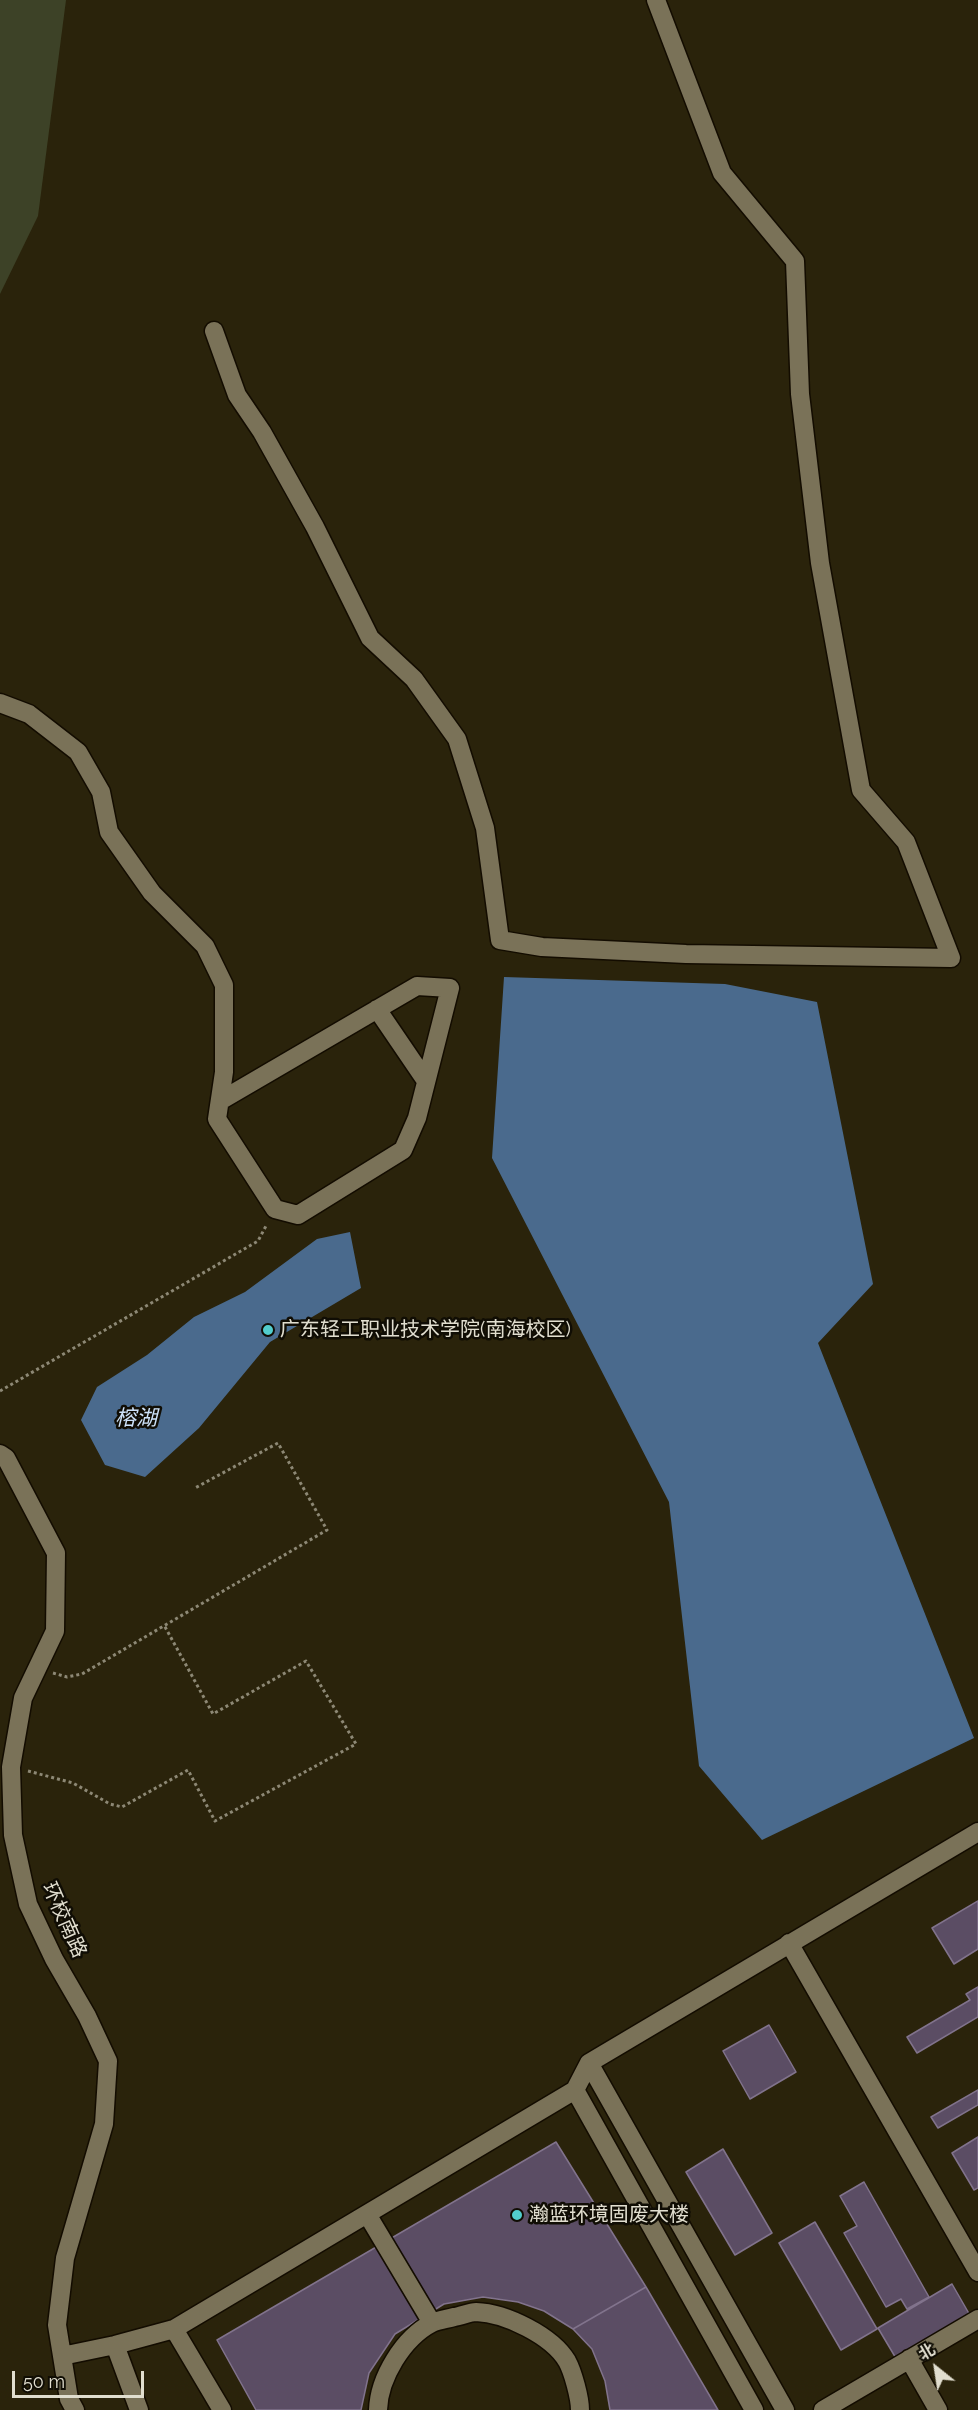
<!DOCTYPE html>
<meta charset="utf-8">
<style>
body{margin:0}
#map{position:relative;width:978px;height:2410px;overflow:hidden;background:#2a230b;font-family:Raleway,"Noto Sans SC",sans-serif}
canvas{display:block}
.north{position:absolute;left:906px;top:2338px;width:60px;height:60px;-webkit-text-stroke:4px #100d04;paint-order:stroke;rotate:330deg;font-size:16px;font-weight:700;line-height:24px;text-align:center;color:#e1decf}
.north::after{content:'';display:block;margin:auto;width:21px;height:27px;background:#e1decf;clip-path:polygon(50% 0,100% 100%,50% 72%,0 100%)}
.scale{position:absolute;left:12px;top:2371px;width:132px;height:27px;box-sizing:border-box;border:3px solid #e1decf;border-top:0;padding-left:8px;font-size:18px;line-height:21px;white-space:nowrap;color:#e1decf;-webkit-text-stroke:4px #100d04;paint-order:stroke}
</style>
<div id="map">
<canvas width="978" height="2410"></canvas>
<div class="north">北</div>
<div class="scale">50 m</div>
</div>
<script>
const c = document.querySelector('canvas').getContext('2d');
c.lineJoin = 'round';
function fill(path, color) {
  c.fillStyle = color;
  c.fill(path, 'evenodd');
}
function stroke(path, color, width, dash) {
  c.strokeStyle = color;
  c.lineWidth = width;
  c.lineCap = dash ? 'butt' : 'round';
  c.setLineDash(dash || []);
  c.stroke(path);
}
function write(font, color, halo, rows, align = 'center') {
  c.font = font + ' Raleway,"Noto Sans SC",sans-serif';
  c.lineWidth = 5;
  c.setLineDash([]);
  c.textBaseline = 'middle';
  c.strokeStyle = halo;
  c.fillStyle = color;
  for (const [text, x, y, turn = 0] of rows) {
    c.save();
    c.translate(x, y);
    c.rotate((+turn || 0) * Math.PI / 180);
    c.textAlign = isNaN(turn) ? turn : align;
    if (halo) c.strokeText(text, 0, 0);
    c.fillText(text, 0, 0);
    c.restore();
  }
}
fill(new Path2D(`
 M0,0H66L38,216L0,294Z`), '#3d4227');
fill(new Path2D(`
 M504,977L725,984L817,1002L873,1284L818,1343L974,1738L762,1840L699,1766L669,1502L492,1158Z
 M350,1232L361,1288L270,1342L199,1428L145,1477L105,1465L81,1420L97,1387L147,1355L194,1317L245,1292L317,1239Z`), '#4a6a8d');
const building = new Path2D(`
 M978,1901V1949L954,1964L932,1928Z
 M978,1987V2017L917,2053L907,2037L970,2000L966,1994Z
 M769,2025L796,2072L750,2099L723,2051Z
 M978,2090V2105L938,2128L931,2117Z
 M978,2137V2188L974,2190L952,2153Z
 M556,2142L646,2287L573,2329L544,2311L518,2302L483,2297L444,2304L395,2334L369,2373L361,2410H256L217,2340Z
 M723,2149L772,2233L735,2255L686,2172Z
 M864,2182L929,2297L907,2309L901,2299L886,2307L844,2233L857,2226L840,2196Z
 M815,2222L877,2329L841,2350L779,2243Z
 M952,2284L971,2317L897,2360L878,2328Z
 M646,2287L718,2410H610L605,2381L592,2349L573,2329Z`);
fill(building, '#5b4d64');
stroke(building, '#81738c', 1.5);
const minor = new Path2D(`
 M214,331L237,395L262,432L315,527L370,638L414,679L457,739L485,828L500,940L542,947L686,954L951,958L906,842L861,790L820,563L800,394L795,261L722,173L656,0
 M0,703L29,714L78,752L101,792L109,832L152,893L205,946L224,985V1072L217,1119L275,1209L298,1215L403,1150L417,1118L450,988L417,986L220,1101
 M377,1009L426,1081
 M0,1454L6,1458L56,1553L55,1631L23,1698L11,1767L13,1835L28,1904L54,1959L87,2016L108,2061L104,2124L65,2258L57,2325L69,2399L75,2410
 M789,1943L978,2272
 M589,2063L785,2410
 M575,2090L754,2410
 M367,2214L432,2323
 M115,2345L139,2410
 M62,2356L115,2345L174,2329
 M909,2359L938,2410
 M222,2410L174,2329L575,2090L589,2063L978,1832
 M378,2410C379,2378 403,2338 432,2323C438,2320 447,2319 454,2317C461,2316 470,2312 476,2312C506,2313 552,2336 567,2361C573,2372 580,2398 580,2410
 M823,2410L978,2319`);
stroke(minor, '#130c00', 21);
stroke(new Path2D(`
 M0,1391L258,1241L267,1224
 M53,1673L67,1677L82,1674L327,1530L278,1443L195,1488
 M28,1771L73,1783L110,1804L122,1807L188,1770L215,1821L356,1744L306,1661L213,1714L164,1625`), '#8d8875', 3, [3, 3]);
stroke(minor, '#7a7258', 18);
for (const [x, y, r, color] of [
 [268,1330,6,"#52cdcd"],
 [517,2215,6,"#52cdcd"]
]) {
  const dot = new Path2D();
  dot.arc(x, y, r, 0, 2 * Math.PI);
  c.fillStyle = color;
  c.fill(dot);
  stroke(dot, '#100d04', 2);
}
write('20px', '#e1decf', '#100d04', [
 ["广东轻工职业技术学院(南海校区)",280,1330],
 ["瀚蓝环境固废大楼",529,2215]
], 'left');
write('20px', '#e1decf', '#100d04', [
 ["环校南路",64,1920,66]
]);
write('italic 21px', '#cde2f9', '#100d04', [
 ["榕湖",136,1419]
]);
</script>
